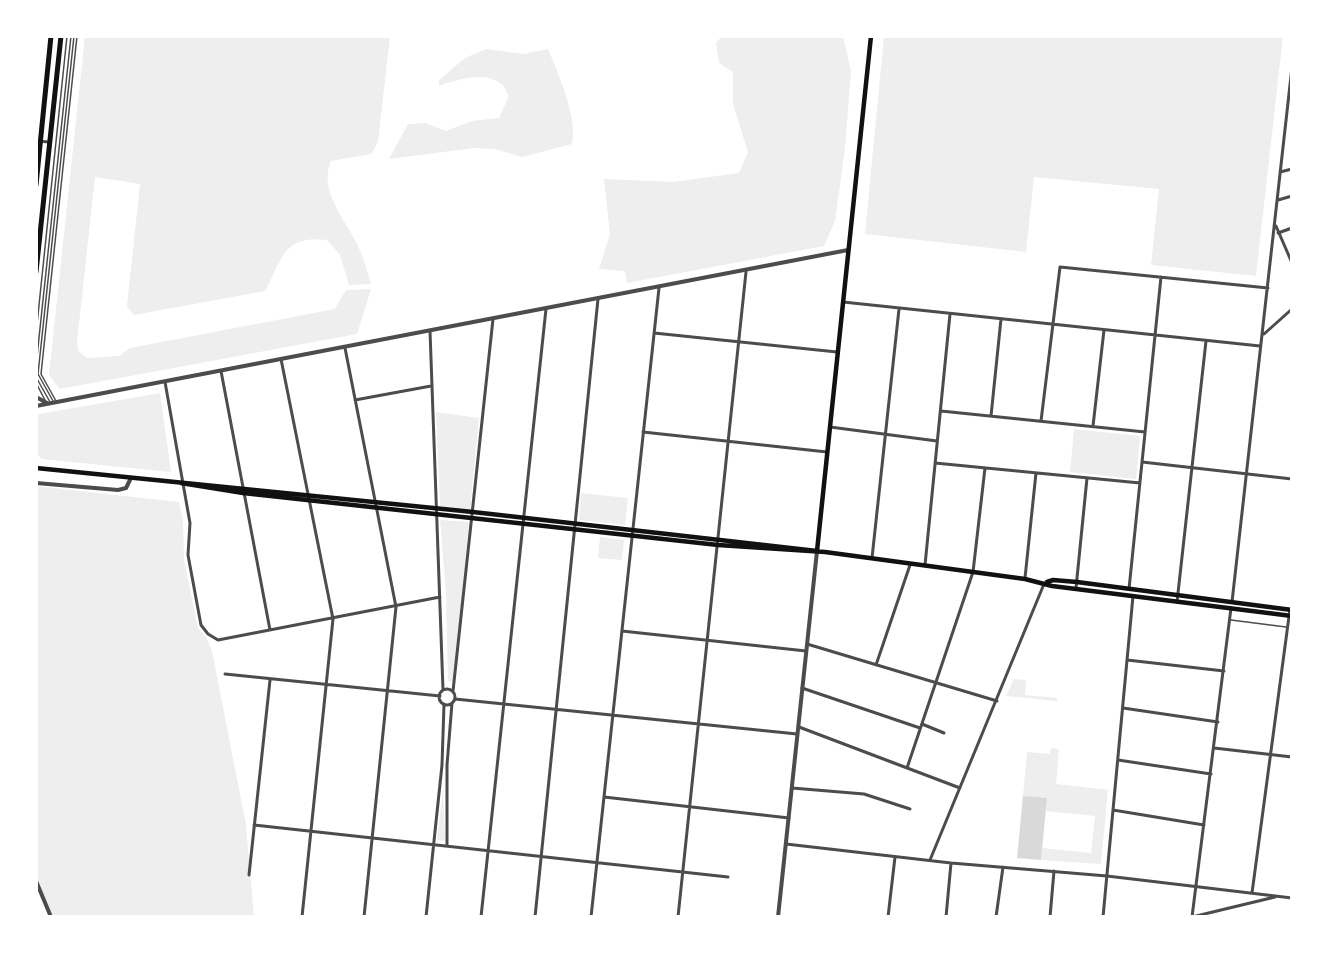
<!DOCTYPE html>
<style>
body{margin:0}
#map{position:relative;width:1328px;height:953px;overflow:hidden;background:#fff;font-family:Helvetica,sans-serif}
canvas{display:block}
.frame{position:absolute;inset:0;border:38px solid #fff;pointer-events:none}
</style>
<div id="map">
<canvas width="1328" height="953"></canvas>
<div class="frame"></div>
</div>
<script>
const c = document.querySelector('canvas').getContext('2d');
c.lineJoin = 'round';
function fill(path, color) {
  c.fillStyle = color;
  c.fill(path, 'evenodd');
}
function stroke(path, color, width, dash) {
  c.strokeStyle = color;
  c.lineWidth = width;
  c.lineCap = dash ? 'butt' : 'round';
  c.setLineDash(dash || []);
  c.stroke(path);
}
fill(new Path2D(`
 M85,36H390L378,142L371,154L331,161C318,189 345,220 357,244C363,256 367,270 371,284L349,285L340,255L327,240C283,235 283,258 265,291L134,315L127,306L140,184L95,177L77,342L78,351L87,358L119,356L130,348L335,309L346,290L371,289L357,334L60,389L49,375Z
 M722,36H843L851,71L845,148L835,221L824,246L627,283L625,271L599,269L610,234L604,179L673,182L739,173L748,152L733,104V72L719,63L716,43Z
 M884,36H1283L1256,276L1151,265L1159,189L1034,177L1026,252L865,234Z
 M486,49L523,54L548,49C558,73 578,118 572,144L522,157L495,149L474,148L389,159L408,124L425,123L446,131L472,121L499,118L509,96C507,93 505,86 501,84C486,71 455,80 439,86V80L465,58Z
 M160,393L171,472L42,459L36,454V420L39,414Z
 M436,412L479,418L470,510L440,506Z
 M1074,429L1140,436L1136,479L1070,472Z
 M36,486L179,502L183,521L184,560L198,628L206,637L212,651L246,825L254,917H51L36,879Z
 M581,493L628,498L625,525L579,520Z
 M440,520L469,522L454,682L448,681L446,593Z
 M600,537L624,540L622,560L598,558Z
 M1014,679L1026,680L1025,695L1057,698V701L1006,696Z
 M1051,748L1059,749L1056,784L1108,790L1101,864L1041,860L1042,848L1091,853L1095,816L1046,811L1047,799L1023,796L1027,752L1050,754Z
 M443,789L445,841L437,840Z`), '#eee');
fill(new Path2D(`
 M1023,796L1047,798L1041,860L1017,858Z`), '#d9d9d9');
stroke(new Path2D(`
 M36,334L67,36
 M36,366L71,36
 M36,377L50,402
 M36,383L45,400
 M53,401L38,374L74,36
 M56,401L41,374L77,36
 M1231,620L1286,627`), '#4c4c4c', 1.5);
stroke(new Path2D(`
 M36,141L50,142
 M1280,172L1292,169
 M1278,200L1292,196
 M1276,226L1292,263
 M1278,233L1292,228
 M843,302L1260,346
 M430,331L443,690
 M654,333L837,352
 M1264,334L1292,309
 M345,348L396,607L364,917
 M281,359L333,619L302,917
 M221,371L270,630
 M165,382L190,523L188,555L201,625L208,634L218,640L440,597
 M355,400L431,386
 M941,411L1145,432
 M991,416L1001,319
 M1041,421L1060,267L1268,288
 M1093,426L1104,330
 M830,427L937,441
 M643,432L827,452
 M1142,462L1292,479
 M935,463L1140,483
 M872,558L899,309
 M925,565L950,314
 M1025,578L1036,473
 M1076,588L1087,478
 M1129,589L1161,277
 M1177,602L1206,341
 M1232,602L1292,67
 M622,631L806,651
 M807,644L997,701
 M1127,660L1224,671
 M876,665L910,565
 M225,674L440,696
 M802,688L920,728
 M439 697a8 8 0 1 1 16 0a8 8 0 1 1-16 0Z
 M453,691L493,319
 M455,699L797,734
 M1123,708L1218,722
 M922,724L944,733
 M799,727L960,788
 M1214,748L1292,757
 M1118,760L1211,774
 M907,768L973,572L985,468
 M792,788L864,794L910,809
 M604,797L789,818
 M1113,810L1204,825
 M254,825L728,877
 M786,844L951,863L1107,876L1292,898
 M447,846V765L452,703
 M930,860L1044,584
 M249,875L270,680
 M1252,893L1290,609
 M426,917L442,765L444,704
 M481,917L546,309
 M535,917L598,299
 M591,917L659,288
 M678,917L746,272
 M888,917L895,857
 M946,917L951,863
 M996,917L1003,867
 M1050,917L1054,871
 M1103,917L1133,596
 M1192,917L1231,608
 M1192,917L1275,897`), '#4c4c4c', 3);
stroke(new Path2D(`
 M36,397L47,403
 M36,406L848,250
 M36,483L118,490L126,488L131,478
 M36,881L51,917
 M778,917L817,551`), '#4c4c4c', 4);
stroke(new Path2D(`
 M36,468L473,512L817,551
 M181,483L243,493L718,545L825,552L1025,579L1052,586L1292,616
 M817,551L871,36
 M1047,582L1053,580L1077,582L1292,610`), '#111', 4.5);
stroke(new Path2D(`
 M36,185L51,36
 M36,272L61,36`), '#111', 5);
</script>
